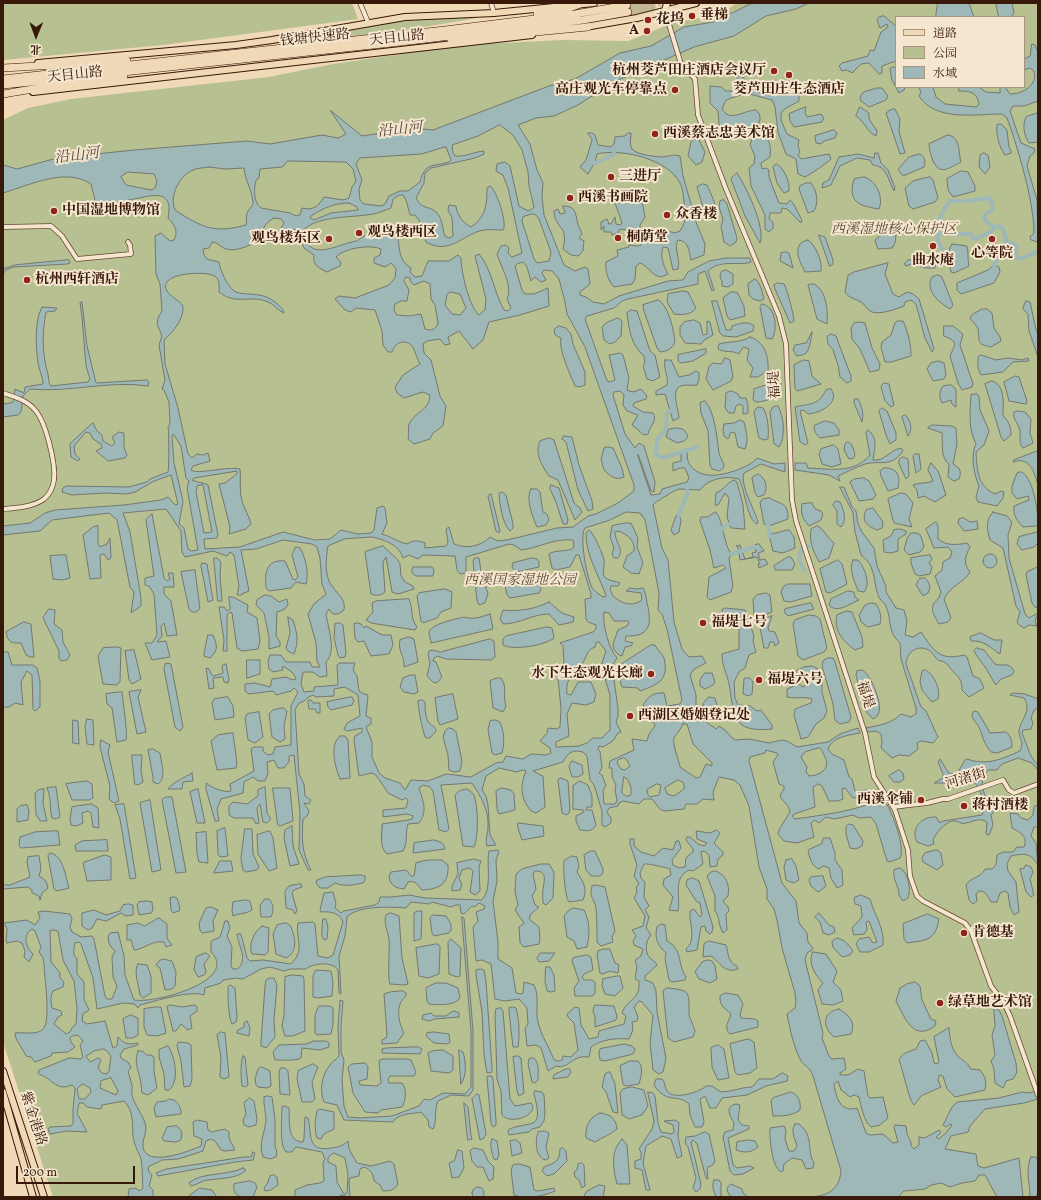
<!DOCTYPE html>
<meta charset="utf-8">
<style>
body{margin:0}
#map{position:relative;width:1041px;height:1200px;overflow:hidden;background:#f0d9b6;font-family:Vollkorn,"Noto Serif SC",serif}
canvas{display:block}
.frame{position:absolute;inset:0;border:4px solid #381808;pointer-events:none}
.legend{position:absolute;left:895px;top:16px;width:130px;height:72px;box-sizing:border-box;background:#f5e6d0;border:1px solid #a99480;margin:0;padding:5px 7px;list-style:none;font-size:12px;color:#381808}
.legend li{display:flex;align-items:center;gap:8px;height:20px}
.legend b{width:20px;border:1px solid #a99480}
.north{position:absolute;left:16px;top:16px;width:40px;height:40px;-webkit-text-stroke:3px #f5e6d0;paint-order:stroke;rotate:181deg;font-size:11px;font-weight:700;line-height:16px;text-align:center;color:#381808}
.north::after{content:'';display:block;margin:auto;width:14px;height:18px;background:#381808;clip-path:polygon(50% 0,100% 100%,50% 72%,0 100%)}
.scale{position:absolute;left:16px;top:1166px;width:119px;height:18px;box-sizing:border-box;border:2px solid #381808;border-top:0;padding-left:5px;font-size:12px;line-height:14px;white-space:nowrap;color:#381808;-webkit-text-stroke:3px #f5e6d0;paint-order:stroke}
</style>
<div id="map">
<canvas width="1041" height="1200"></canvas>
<div class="frame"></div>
<ul class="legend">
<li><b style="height:5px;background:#f0d9b6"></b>道路</li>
<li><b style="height:11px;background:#b7c090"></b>公园</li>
<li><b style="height:11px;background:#9db8b7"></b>水域</li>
</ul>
<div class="north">北</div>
<div class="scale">200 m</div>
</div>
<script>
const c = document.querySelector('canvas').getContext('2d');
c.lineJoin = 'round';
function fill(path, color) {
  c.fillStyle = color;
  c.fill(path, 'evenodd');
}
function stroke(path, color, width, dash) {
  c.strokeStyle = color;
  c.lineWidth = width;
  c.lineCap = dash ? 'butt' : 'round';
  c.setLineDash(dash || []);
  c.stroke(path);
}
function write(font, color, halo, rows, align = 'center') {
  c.font = font + ' Vollkorn,"Noto Serif SC",serif';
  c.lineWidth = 4;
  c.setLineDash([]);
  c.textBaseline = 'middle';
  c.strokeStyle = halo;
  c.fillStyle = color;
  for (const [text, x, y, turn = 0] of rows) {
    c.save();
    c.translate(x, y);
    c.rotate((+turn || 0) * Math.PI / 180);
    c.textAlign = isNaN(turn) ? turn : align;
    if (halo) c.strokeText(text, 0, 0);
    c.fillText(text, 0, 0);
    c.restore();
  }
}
fill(new Path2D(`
 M3,3H352L358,19L163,45L3,60Z
 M628,3H654L655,10L630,15Z
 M737,3H1038V1197H53L3,1042V120L28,108L71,99L269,77L333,64L462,45L563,40L628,41L678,21L690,20L722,13ZM896,17H1024V87H896Z
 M476,16L477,18L400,31L297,42V40L388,22L423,18Z`), '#b7c090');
const water = new Path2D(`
 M753,3H809L796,9L766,16L734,36L694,47L616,81L578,105L554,116L536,118L518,125L530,144L537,170L543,183L542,197L544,215L564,265L575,271L585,267L588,269L590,284L580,292V295L586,297L593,302L604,304L619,296L668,281L683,280L688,272L709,261L726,258H750L751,262L748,263C734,265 719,260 708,271L714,290L712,291L705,271L698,274V284L628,299L622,301L614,308L587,316L585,319L607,381L610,382L615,380L609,355L620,353L623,355L629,378L627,390L633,392L641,389L647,396L646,399L634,403L633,406L643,412L653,413C658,420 650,426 648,434L644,435L632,425L638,415L627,411L623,405L624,395L620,391L614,392L613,395L625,434L635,448L639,443L644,446L655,482L654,492L651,491L638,454V456L651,495L660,494L662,489L687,482L689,478L685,468H680L673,471V463L681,461V454L685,449L688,450C684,463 695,474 708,475C720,477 750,468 757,458L774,464L785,463V472L761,464L744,473C740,486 754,508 758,522L757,524C747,520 745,490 739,479C726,475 707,479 700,490L679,489L674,491L656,502L653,505L662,548L668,560L674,622L682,649L689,657L702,656L706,663L694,669L690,675L696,695V708L705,721L716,729L719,726L725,730L732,738L736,740L749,739L769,743L782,740L787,741L797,747L828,742L840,734L858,728L860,733C849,735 832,737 828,749L832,754L844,760L849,777L852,779L855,791L867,790L875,792L874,798L875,800L883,799C891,807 906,848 900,858L890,862L887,861L876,824L871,817L859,818L853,815L834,819L826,817L819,823L815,820L811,823L814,837L797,843L784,841L778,834L780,828L790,812C789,804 782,802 780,795L784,789V786L779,784L773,762L778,755L777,753L766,750L765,753L750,757L749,761L782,883L796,901L799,923L807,933L808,942L813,948L812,950L807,953L805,960L823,1033L822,1038L829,1056L832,1059L844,1058L846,1069L840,1073V1075H848L858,1069L864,1071L868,1096L870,1098L883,1097L888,1118L880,1125L871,1127C864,1122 861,1106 859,1097L854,1095L850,1097L841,1090L838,1081L834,1084C836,1097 840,1113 857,1108L866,1133L870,1135L883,1134L893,1143L898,1142L894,1127L895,1125L906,1126L907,1134L911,1142V1146L914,1149L919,1145V1137L925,1138L939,1130L941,1133L936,1137L938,1139L945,1134L952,1125L950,1124L946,1127L943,1125L952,1107L957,1102L999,1098L1022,1092L1030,1093L1038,1090V1099L1024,1103L985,1109L970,1126L968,1132L951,1136L945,1149L976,1154L978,1166L984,1168L1019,1158L1023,1197H997L985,1175H979L975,1181L962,1183L950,1187L941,1183L931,1185L925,1189L904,1191L898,1197H809C827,1196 839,1191 841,1171L813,1076C809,1065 803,1066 800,1059C793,1045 790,1029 787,1014L795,1008L796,1003L795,993L782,948L777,920L774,909L767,899V889L759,867L749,806L740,785L734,780L719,777L713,792L714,800L703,799L697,804H686L684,809L664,811L660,809L652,799H644L639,804L623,801L619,803L618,806L609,808L607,812L611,818V823L605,827L602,825V811L594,785L590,780L587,756L583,752C572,749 568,753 563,762L533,771L543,776L545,807L536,813L531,811C520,798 520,786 526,771L523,770L517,772L499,768L486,776L482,790L486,796L488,805L490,835L496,845L487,846C485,838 488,834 488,827C489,810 481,797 472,783L441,785L449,829L446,832L439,830L433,791L430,787L423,785L419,788C423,801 428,811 419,823L408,824C405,833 408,843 403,851L387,854C379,847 382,834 382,824L408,820L412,819L413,816L407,814L383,817V810L406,808L408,800L406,798L402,800L388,793L376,775L372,773L359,776L354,740L355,736L362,732V728L347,731L344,729L347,723L360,716L358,695L345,687L334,689V696L316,697L313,695C307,697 305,702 299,703L295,710L299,774L304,784L305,796L311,800L309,804L304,803L309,811L307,816L303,819C302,839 301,851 311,870H308L299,850L300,813L294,755L289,756V762L284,768H278L274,760L267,762L268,773L265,781H258L253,777L244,782L243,793L221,799L217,809L219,821H215L206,789V783C212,788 224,793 231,791L230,784L254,771L251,749L254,747H263V751L268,755L273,754L275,747L291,745V706L298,692L294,688L291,691L276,695L273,691L249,694L245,691V684L255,683L270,687L272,679L286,677L293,680L296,679L293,673L285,667H282L283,670L273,672L269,669L268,661L270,655H281L286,662H310L312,667H320L317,661L316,643L308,614L314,604L326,594L322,584L320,558L317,547L312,544L283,540L256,549L241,550L249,591L242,594V595H237L239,586L234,555L230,552L227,556L213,551L185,557L182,552L181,531L166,509L123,513L130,532L141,598V606L131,613L134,592L130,587L117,520L109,513L52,520L40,531L3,535V526L30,523L45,513L55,510L124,505L161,500L168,497L175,505L178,504L171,475L154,481L135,492L126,494L106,493L72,495L62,492L63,488L66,486L129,487L147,482L150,479L168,472C169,470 169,430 168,427L170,424L169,402L164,390L162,389L165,380L159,345L162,336L157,324L158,318L162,311L160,284L156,274L155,236L161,233L170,241L174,240C179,231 174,224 168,218C175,184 146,198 128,200L125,207H119V211L98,212L91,184C66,167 30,185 3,193V165L17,169L57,158L134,150L247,141L270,144L322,135L338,138L346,134L330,110L362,136L413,128L433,130L549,86L575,79L620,53L651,46L684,27L713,22ZM500,125L513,135L522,150L528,172L529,186L534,207L532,209L528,211L519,206L510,166L505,162L497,164L496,171L503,175L508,188L522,253L512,257L508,253L509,248L506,245L501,246L497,254C501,267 513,286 507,299L511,308L508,311L504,310C494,293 492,269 479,254L475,256L486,299L485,310L479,315C469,307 461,271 461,258L458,255L449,261H428L422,276L415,277L410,272L411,268C394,258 402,238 395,232C386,224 365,234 357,241C336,244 310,264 302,232C314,215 353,218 373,214C379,213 385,210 391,208L393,199L399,195H403L406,200L410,215H415L419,220L426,242C450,256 464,233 484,230C490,229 497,230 503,230C508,224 496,189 490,186L487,188C487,204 486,217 471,227C463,223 457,215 456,206L449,205L448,210L452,218L453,236L449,238L445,236C442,229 443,218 436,212C428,205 422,210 416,198L424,183L425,173L431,168L475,158L484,154V151C473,152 466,157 455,156L453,153L452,145L478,136ZM446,147L451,160L449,162C433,167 425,162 420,182L408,191H400L389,196L385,204L381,206L364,204L360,200L359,189L362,180L356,164L360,158L421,154ZM288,161L346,162L353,169L356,181L352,187L349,198L343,200L324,197C319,206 313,211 302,208L300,215L296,216L290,213L261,208C253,202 254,189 256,180L259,178L260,169L282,167ZM209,167L225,169L244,168C245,180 252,190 253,202C254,206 249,208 247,213C246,217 247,221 246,225C214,234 201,227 175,210C169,196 179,176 193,170C197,168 204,168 209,167ZM128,172L154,174L157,181L155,188L151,190L126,185L121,177ZM349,203L357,207L358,210L331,213L314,220L310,218L311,216C323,208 335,203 349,203ZM532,214L536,215L539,219L551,252L549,261L537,263L534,259L522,221L523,217ZM274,218L281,219L284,223L279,232L285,229L296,230L304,248L314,255C312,265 319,268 327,272L340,266L341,262L336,257C344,248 371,244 381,249L380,255L374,258V263L385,267L391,263L396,269L395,278L389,285L355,298L339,296L335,299L345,310L351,312L356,308L375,310L382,331L383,345L388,352H392C395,343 404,338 412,346C415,350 417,359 420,364L403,375L395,387L397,393L404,398L423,392L430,395C429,412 416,410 409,424C408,427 409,435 408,439L414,444L430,439L433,433L443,426L446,406L440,396L431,360L424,353L423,344L427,341L440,339L445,345L450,344L448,337L459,331L473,349L483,340L489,322L520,315L549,306L548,288L534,294H525L522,290L515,266L517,264L523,262L527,267L531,281L535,277L541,282L546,280L542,273L544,270L552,271L559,279L565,302L567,314L585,347L634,485V491L618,503L596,514L588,516L573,527L557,528L507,540L498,541L490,537C480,547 466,549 454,544L449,527L446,529L448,542L446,546L425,548V543C418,540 413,540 407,544C397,542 391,536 382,534L387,523L385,508L383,506L377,508L374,530L371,533L358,534L341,530L330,539L315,540L283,532L240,547L205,549L204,539L217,538L218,535L208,485C203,482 197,483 192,480L194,478L237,471V474L225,483L219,484L230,527L229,534L246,529L251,524C249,516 244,508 242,501C239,490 241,480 240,469C228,466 197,475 191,470L193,466L210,461L208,453L203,455L197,454L192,458L188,454L178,408L165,364L164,340C174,331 184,319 183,306C179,300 170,296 167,291C156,272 210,270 216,277C220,281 219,287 219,292C236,306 250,294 268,302C274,304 278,311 284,313C283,309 280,306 276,303C260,289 243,298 233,290C227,285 220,270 219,262L207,259L204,255L203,249L209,248L212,242C218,242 220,247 226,249C238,253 255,242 265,238L262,236C262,227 267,222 274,218ZM406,277L410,278V281L414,285L424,281L430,284L431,299L435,305L438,323C436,330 431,331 425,329L421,314L409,316L397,315L394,310L395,304L401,301H407L409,290L404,281ZM450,292L460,294L466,308L460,315L452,314L445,305L447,295ZM174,435L181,446L186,478L189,481L187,488L198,550L191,551L188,549L184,528L179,524L183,501L174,463L172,436ZM203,485L212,532L204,533L196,492L197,486ZM626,512L640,513L645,520L659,593L658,610L662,614L667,629L682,700L680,704L667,706L664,693C653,692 648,697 643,705L650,712L655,726L649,734L647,741L632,739L634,750L610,761L609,768H612V777L616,785L615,789L617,801L615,804H604L603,790L606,786L602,775L599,773L602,768L600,751L598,749L599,746L603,747L613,741L618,733L621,732L616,722L618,716V708L612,666L617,658C609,650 602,623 604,612L609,613L614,621H628L629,623L627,626L618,630L613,644L614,650L619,655L622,656L625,647L631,646L633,643L625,641L626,636C651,637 652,623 647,603C646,597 646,593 643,588L636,589L630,588L626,591L641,593L642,600C632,607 622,604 613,596L610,589L611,586H618L620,583C616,581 607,581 604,576C602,571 605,565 604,560C603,554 593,532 589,530L586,533C585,554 600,577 606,596L603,597C600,595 596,592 593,589C587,581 579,536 585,528L610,520ZM372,537C383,539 400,545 403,558L409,555L418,559L423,555L455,556L457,570L460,574L466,573V557L509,544L514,545L521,550C539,548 554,538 573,540L574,547C568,553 556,549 549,554L552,568L556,570L570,567L576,555H579L591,594V598L585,599L586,619L588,622L596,625V629L593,632L560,643L563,646L564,663L557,669L561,708L560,727L557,729L548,728L547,733L540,741L550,748L551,753L546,755L531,754L523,759L506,756L503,762L496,763L471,777L446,774L428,781L411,780L405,790L400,783L385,778L379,773L372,757V742L366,727L371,724V718L366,716L368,695L364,694L359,691L357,676L353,670L355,663H340L337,665L338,685L314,687V691L304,692L301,684L303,672H313L320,677L327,676L326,662C337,651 328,628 326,614L329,609L333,614H338L344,610C346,599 338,595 332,586C324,576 326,558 328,546L344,539ZM599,642L606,651L602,663L604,675L610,695V730L602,738H593L587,743L579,746L556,747V742L569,736L567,714L572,703L586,705L594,702L596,694L591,682H578L571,695L567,694C565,676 575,675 582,664C587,657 586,650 595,647L596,643ZM676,708L680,711L674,722L666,715L668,711ZM683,724H687L693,744L712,763V766L706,764L700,777L696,778L680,767C679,760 672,744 674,738C677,733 681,729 683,724ZM819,748C823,750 822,751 824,755C831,767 823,775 809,776L806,772L807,767L801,757L805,752ZM624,758L627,760L630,766L625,770L621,769L617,763L618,760ZM624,777L627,779C630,784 633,790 630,796H626L622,793ZM678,780L684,783V789L674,796L667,794L665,788ZM657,784L661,785L659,795L650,797L648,795L647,790ZM818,784L822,786L829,801H838L843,799L842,789L845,788L853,798L867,796L872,801C865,810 809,817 795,819L792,816L794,814L815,807L813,788Z
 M938,3H969L974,17H936Z
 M996,3H1012L1014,13L1011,17H999Z
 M884,16L896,26V61L882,66V73L879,74L869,63L861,64L852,73L847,70L842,71L839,66L842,63L868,56L870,50L874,51L881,32L888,27L887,24L880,28L877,20L879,17Z
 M1032,44L1035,45L1038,52V101L1024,106H1013L1010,111L1021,143L1035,149L1034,153L1030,156L1027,166L1037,200L1038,242L1031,240L1030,237L1034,233C1034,202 1018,148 1007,118L1002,114C976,114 936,122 919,96L921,92L919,87H933L936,97L945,104L976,107L979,104C977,92 970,91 959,91L958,87H979L986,92L1000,93V87H1005L1010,94C1023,94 1038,85 1034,71L1030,68L1024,70V59L1030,56Z
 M893,67L896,68V87H905L904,90L899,93L892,80L890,69Z
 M739,76L744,78L748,90L767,94L785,86L787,89L799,95V101C793,105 785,107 781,113V120L787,134L799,140L798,146L800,152L798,155L801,159L829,154L831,159C827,163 811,174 805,177L798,174L796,159L786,154L778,132L775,107L772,100L746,93L726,100L722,109C730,123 744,110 756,110C761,114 761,120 758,125C744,132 732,134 719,125L718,111L710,103V86L721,87L726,91H734L740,88L737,78Z
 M877,88H882L888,96L886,100L869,107L860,100L861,95L864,92Z
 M806,107L805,113L807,117L821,114L824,118L822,122L794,127L790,121L789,114Z
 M860,107L869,113V119L877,131L876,136C867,132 865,122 856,116Z
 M895,109L900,119L899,132L905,153L900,154L886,113L890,110Z
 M1038,113V142L1029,143C1024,136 1022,124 1026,117Z
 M1001,124L1007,130L1009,148L1011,150V153L1005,155C999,146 996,136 997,125Z
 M834,130L837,133L835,138L824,141L821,144L816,143L815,136Z
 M588,133H592L595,135L598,145L611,147L614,144L615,137L625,136L628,133H631C631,138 629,144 632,149C637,155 657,157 664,157C670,156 673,154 680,156L683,176L696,222L705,244L704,255L691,260C689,251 689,241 678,240C673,248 681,259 678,269L673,270L668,248L663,247C660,256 663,265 668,274L661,277C650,275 650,267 640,263L636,266L635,279L632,284L614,287C608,281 605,271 606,262L618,256L617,250L629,247V245L637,246L641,245V237L647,233C657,236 666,229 675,233L680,231C687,220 686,213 684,201C683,195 683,188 680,183C668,159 621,148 597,154L595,162L588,174L580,167L586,160L592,140Z
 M760,135C771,138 771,147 770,157L761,163L762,169L766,168L769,170V177L779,203L787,204L790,200L793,203L802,220L801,223L787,209L782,208L781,213H770L769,219L773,222V228L769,232L765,229V215L751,186L749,168L754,164L755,156L750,145L752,139Z
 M948,135C961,137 958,152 961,162C949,168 940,176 933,161C931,155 929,150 929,144Z
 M694,139L699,140L705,152L702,162L696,165L688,156L691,142Z
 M875,153H878L881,163L888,170L895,188L894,191C888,180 887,166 873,165L870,160L857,158L840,166L831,185L822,188L823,183L829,180L839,157L858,154L874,158Z
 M984,153L988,155L990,167L985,174L979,167L980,155Z
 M920,154C925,157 926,161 924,167L903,176L898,169L909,157Z
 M777,164C785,170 790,182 789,191L784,193L777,183L773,167Z
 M961,171L968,172L975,186V191L953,197L948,190L947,179Z
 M737,173C746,186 766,228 760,243L745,216L731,179Z
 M864,177C876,180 884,197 879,209C859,206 847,202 854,179Z
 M930,177L933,180L938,198L935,202L913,209L909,206L905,188L913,181Z
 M806,183H811C817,191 819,202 814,211L808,213L799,189L800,186Z
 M703,184L707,185C712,196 719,210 715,220H709L704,211L697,187Z
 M640,190L645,217L640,225V229L631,231L620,229L618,233L612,235L611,232H604V226L601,230V222L607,219L609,224H611L615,217L616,224L620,225L622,223L615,203L611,198Z
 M724,200L727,204L737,238L736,242L730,246L724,242L721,227L723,219L719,207L720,201Z
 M563,206C577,206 575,214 578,224C579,228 581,230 582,234L579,238L584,241L583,251L578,256L571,255L563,249C569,224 555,230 554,211L558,209L560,214L565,213Z
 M891,225L895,227C896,233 897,243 892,248L878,249L875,240L882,234L886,226Z
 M819,235L825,237L833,260V264L830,266Z
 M808,240C815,244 823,262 821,271L805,272C799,261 791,243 808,240Z
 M952,244L967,246C969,252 967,259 969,266L954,273L951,272C949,263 946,252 952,244Z
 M786,252L789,253L793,268L780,261L781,253Z
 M924,256L929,257L931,262L936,261L935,268H925L914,263L906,266L904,264L908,260L919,259Z
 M69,260L70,263L67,264L13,267L6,270L3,274V269L15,265Z
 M888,263L885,274L893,294L899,297L907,292L913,294L919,299L934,349L932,352L925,338L916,304L911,300L905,302L904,306C897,309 877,316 870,311C866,309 865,304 861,302C854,298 850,299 845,292L848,275L854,272Z
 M994,265L999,267L1000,272L994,283L961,294L957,290V283L988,270Z
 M726,270L733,274V284L728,287L722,286V281L720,277L721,272Z
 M938,275L942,277L953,305L950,309C940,303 924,291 932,277Z
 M755,279C761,283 762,292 764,299L760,301L753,299L749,295L748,284Z
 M778,283L784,284C787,288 794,316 794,321L790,323L775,289L774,285Z
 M814,284C827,291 828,311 827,324L817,319L808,285Z
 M683,291L688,292L696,308C691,315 682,315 674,314L667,302L668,294Z
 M731,292H737L744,306L745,316L730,320L727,316L723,298Z
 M659,300C669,307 674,331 675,342C672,349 668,351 660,352L657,348L644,311L643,305Z
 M712,301H717L726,330H731L732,326C739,324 747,320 754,326L753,331L736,337L723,336L720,333Z
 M1026,301L1030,302L1036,330L1038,334V357L1029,331L1028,314L1023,309Z
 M82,302L87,346L96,383L147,380L149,382L148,386C109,380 69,393 30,389L23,396L21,412L18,415L3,417V403L6,404L13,402L15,389L24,393L25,387L43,384C43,377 39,370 38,363C36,346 34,322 42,307L57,308L55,311L46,312C42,333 42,354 48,374C49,379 48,382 51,386L88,382L90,379L86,366L82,317L80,303Z
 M762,304C776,306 778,329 772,339L766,338L760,307Z
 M982,309H987L992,313L994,328L1000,337L1001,341L991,347C976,344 980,342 978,329C977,325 972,322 970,318L972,315Z
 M631,310L637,311L650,351L655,355L660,377L653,381L647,379L643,366L645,363L644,356C631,345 629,330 627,313Z
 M618,318L622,321L621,336L615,342L610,344L604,340L602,327L606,323Z
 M694,320L700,323L703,335L707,334V321L710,322L713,335L704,340L701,344L685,343L680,335V327L684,322Z
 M898,321H903C908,332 911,344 911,356L891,362H885L881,347L882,342L891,335L895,323Z
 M860,322L865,323L872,348L880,364L879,370L870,372L860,349L852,339L851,328L854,323Z
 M559,326L566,328L571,334L573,344L585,372V385L580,387L575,386C570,374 558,349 561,338L555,335L554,330Z
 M944,326H953L963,334L960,345L973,384L972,387L962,390L958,383L950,356C955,344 959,342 944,336Z
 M812,332C812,336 809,350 807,352C805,355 800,355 797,356L793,350L795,345L806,343Z
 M831,334L836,336L851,376V381L847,383L840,377L838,365L833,350L828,344L827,337Z
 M750,337C764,341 769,356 768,370L758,377H750L753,368L747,360L749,349L743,347L739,354C732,350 725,353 718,349L719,344C730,341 740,343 750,337Z
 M706,349V353L693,361L681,363L678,361V355Z
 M981,355L996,360L1008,358L1022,360L1028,358L1029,361L1013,362L1003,372L981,375L978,368V357Z
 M725,358L730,360L733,376L731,381L713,390L706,379L709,366L713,363L721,364Z
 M665,360H671L679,377L689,375L696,371L699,373V380L697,385C692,386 686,384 681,386C670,389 679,410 679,418L673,421L665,394L656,395V391L667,385C669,376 663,370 665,360Z
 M804,360L809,361L812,376L821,384L797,391L795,388L794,365Z
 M939,361L944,363L946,375L944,379L933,381L927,369L931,363Z
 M1016,376L1019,377L1027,401L1026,404L1009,401L1004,382Z
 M992,381C1006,385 1003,405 1003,416C1009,421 1011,427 1011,435L1004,441L1001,437L985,384Z
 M777,382L781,384L780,396C772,398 764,402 756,402L753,400L754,389Z
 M884,383L889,384L894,405L891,407L885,401L881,387Z
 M951,385L956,389V407L952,404L951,400L942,403C939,397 939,391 943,386Z
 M831,389C841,403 820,413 808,414L804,410L800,411L808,443L805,445L800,442L795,407C811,403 818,406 826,390Z
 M732,391L738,394L740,398H746L748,405V413L743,414V406L740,404L736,406L734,413H729L725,408L726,393Z
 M977,394L979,397L980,410L989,431L984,445L976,452C977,469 977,486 995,494L1001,491L1004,492L1003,498L997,506L978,502L976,497L979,486C974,474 970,456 976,444C968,429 970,412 971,395Z
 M855,399H858C862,406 864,415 862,422L854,403Z
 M705,401C715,411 717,439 719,453C720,458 724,462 724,467L720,471L712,469L710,465L708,431L701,413L700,403Z
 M778,406C784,417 786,437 779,447L774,444L770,412L773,407Z
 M758,407L763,408C768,415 769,430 768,439L764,440L759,438C757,430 756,421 754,412Z
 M882,408L887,411L896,433V440L890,444L886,435L879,411Z
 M1019,411L1025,412L1031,419L1030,433L1033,443L1023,448C1018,442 1021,437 1020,430C1018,423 1012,418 1014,412Z
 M905,415C911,420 913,430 908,436L902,417Z
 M740,420L744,422C746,431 749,440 745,449L738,447L735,433L731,432L728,439L724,436L723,430L724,424L734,423Z
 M825,421L834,423L839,430V435L820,438C816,434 814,432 814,426Z
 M93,423L97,431L102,435L103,441L112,446L115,443L112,437L119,432L124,433V448L127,455L125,458L108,461L96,451L102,448L101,444L93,439L90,433L86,432L74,446L75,454L80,459L78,461L71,457L70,444Z
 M932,425L952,426L956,428L957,444L953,464C960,468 962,471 959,479L954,481L948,477L949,464C940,458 943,443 942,433L928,428Z
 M675,428C683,428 686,430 688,437L684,441L677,443L666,437L668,430Z
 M868,430C879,438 874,450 873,460C884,462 890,450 901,448L903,451C891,468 881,460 865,464C856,467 847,472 838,476L840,481L829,475L795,470V463H806L808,468C831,469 854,474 870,455L866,433Z
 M564,436L572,437L579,465L592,501L593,509L588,511L578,490L566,442L562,439Z
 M550,438L554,440L574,503L580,508L582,512L575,520L558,480L549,476C542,466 534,453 540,441Z
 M848,442L852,445L855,454L854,458L849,459L844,450L845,444Z
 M834,445L838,449L841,464L832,467L822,464L819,454L821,449Z
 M608,447L613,448L622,468L624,477C616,481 610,476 604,470L601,459L604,448Z
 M1038,451V485C1034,472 1030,456 1013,462L1014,460Z
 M915,454H919L921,469L916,473L913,456Z
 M903,457L908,459L909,476L906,479L899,464V460Z
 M931,463L938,471L946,495L935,502L924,496L918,498L917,490L913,485C920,482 926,484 933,481L928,470Z
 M884,468C897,467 901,476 898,488L888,491L881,476L880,471Z
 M1022,472C1034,480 1038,511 1038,525L1036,526L1023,527C1017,521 1013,516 1014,506L1029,500L1028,496L1017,499L1012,493V486L1017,473Z
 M758,474C766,478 768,487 764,495L758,497L755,493L752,478Z
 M864,478L869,481L876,495L873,499L859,501L850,482L854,479Z
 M734,480L737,482L743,505L745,529L731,528L727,517L729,498L725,493L718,505H715L716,493C724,490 726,483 734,480Z
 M551,485L559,488L568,520L567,524H563L556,502L550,489Z
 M840,487H844L852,507L856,511L858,524L862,532L874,548L877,566L886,586V592L896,608L904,610L907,621L905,635L913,637L921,632C934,651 939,661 964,655L967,657L973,676L980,679L984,688L969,697L962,690C962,678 958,677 951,669C949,667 947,663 944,662C943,661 939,661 938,660C935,658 933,653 930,651C919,643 906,652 906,664L921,707L926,711L938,737L933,743L921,741L917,743L918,749L909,756L899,755L892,758L881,748L882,742L881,734L876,731L868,732L866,728C880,725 891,724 901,714L911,717L916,714V708L901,659L900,643C887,631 892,621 886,606C885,603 882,602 880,599C872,585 878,567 861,555L855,532L853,513Z
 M531,489H537L540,492L543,512L547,514L549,520L546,525L537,527C533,517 525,499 531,489Z
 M502,492L506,495L513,524V528L510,531C502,523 500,505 499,494Z
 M901,493L906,494L913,503L909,519L912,527L894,523C891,516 890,506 888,499Z
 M491,494L500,531L499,533L496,531L488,496Z
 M770,498C782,506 788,501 788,519L769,526L764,524L760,502L763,499Z
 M836,501L840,502C844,510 847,520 841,527L837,524V511L833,505Z
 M812,503L815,509L821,511L823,514L821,520L809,526C803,520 800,513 802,504Z
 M873,508L883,522L882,528L877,530C867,526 861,521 866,510Z
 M716,512C724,523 723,542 731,554L729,559L733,586L731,592L710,600L707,597L709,577L726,568L723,565L714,568L710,550L700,521L701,517H707Z
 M993,512L1007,516L1012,522L1008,535L1009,558L1025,614L1029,618L1038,613L1035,621L1037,626L1029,625L1024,628L1019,625L1017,622L1020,612L1016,606L1003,548L990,540C987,529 985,521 993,512Z
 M152,514L164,578L167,581L170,579L168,573H173L174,587H164V594L171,601L177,635L167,636L164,623L161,626L162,636L157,642L166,641L170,657L152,660L145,643H152L157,635L154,594L149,586L145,585V578L154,576L146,520Z
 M679,515L681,520L679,532L674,535L671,530L676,516Z
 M964,518L970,522L977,521L978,529L964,531L958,523L959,519Z
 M936,522L938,526V539C946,546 957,545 967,543L970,547C965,557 963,563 970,572C962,585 953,583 944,599L951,618L948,622L939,624C933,614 928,606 939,598L941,592L935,576L942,570L943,562L950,558L952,552L948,547L934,548L926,529Z
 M625,523H631L638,538L637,547L643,563L639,574L631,573L623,567L627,556L634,551C635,540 627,534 618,531L615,532C615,543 625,549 618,558H614L612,554L614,548L610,537L612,526Z
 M98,526V544L100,547L107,544L110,538L111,558L108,560L104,554L100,555L101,578L90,579L83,535L93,527Z
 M818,526C825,530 827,538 834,543L829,558L819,562C813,550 809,543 811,529Z
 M900,529L906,531V534L898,539V551L891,553L884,552L883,540L891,536L894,530Z
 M789,530L794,537L795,548L783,553L773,551L769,535Z
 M1038,532V543L1034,547L1022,550L1017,544L1019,537Z
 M911,533H917L921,536L924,547L920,552L909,555L904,550L907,539Z
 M759,544L764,551L758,553L760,560L765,559L768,564L759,568L758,564H760L757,557L740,560L738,547L736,546L740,545L745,559L753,557L752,553L756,552L755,545Z
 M383,546L398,560L400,564L401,576L405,582L413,586L414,589L398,594L392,592L386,557L383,562L385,592C381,596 376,596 371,594L365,552Z
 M296,547L300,548C306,559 309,572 306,584L296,582L291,588L269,591L266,588C265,574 265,559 285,561L293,579L295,580L298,577L292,555Z
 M983 561a7 7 0 1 1 14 0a7 7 0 1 1-14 0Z
 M66,555L70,578L62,580L53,579L50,556Z
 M930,555L932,559L929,563L932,567L930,574L919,576L915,574L911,563V558Z
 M788,557H791L795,564L792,570H775L774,566Z
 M214,558H217L221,562L220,576L222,601H218Z
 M475,558H479L482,578L488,593L485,603L479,605L477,601L473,561Z
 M532,558L537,559L539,562V567L516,572L512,567L513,563Z
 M838,560L842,564L847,584L830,593L826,592L820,569Z
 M853,560H858C865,568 871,584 864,592L858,591C855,582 848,569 853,560Z
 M202,563L207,564L213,600L208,602L201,566Z
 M413,567H432L434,570L433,576H416L412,573Z
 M1038,567V607L1036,608L1032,603L1026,575L1027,572Z
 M195,570L200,609L196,612H192L189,609L181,572Z
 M532,578L537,579L541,589L539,593L510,598L507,595L505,585L509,582Z
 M925,578C930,583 931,587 928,593L923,596L916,585L919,579Z
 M788,584H810L812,596L790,602L784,601L781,592L783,587Z
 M445,589L452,592L451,608L441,612L437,618L423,623L421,621L417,596L419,593Z
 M848,591L854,592L855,597L859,600C849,604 837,614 829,605L831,599Z
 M766,593L770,595L772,612L757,618L754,615L753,599L757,595Z
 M265,595L271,596L279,602L287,599L288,604L285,609L277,612L276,636L280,642V646L269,649V637L264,613L256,605L257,600Z
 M229,597H233L248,605L247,612L257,618L260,641L258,649L242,651L237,648L232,613L230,612L227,615V651H223L224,640L219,607H224L227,611L230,609Z
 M409,599C414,609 409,616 417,627L415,630L371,623L366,620L373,612L372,603L376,601Z
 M549,602L562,613L574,617L573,622L559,625L549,614C533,614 519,624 503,624L500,619L503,610C518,612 535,609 549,602Z
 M811,603L814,609L788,616L784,612L785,609Z
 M872,603L876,604C880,610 882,617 880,624L868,627L861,622L859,615L865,605Z
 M725,608L745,610L754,636L753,641L756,652L749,655L745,668L739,672L734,682L735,698L738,705L750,706L757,711L761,710L772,725V729C731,733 735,716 729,684C727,674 722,666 722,654L739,649V630L736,620L724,622L722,610Z
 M49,609L55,610L54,624L62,630L63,642L70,655L67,660L61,661L59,658V651L43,618Z
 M847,611L852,612L862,637L863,647L855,650C843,641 833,631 837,615Z
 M490,614L493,629L431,643C431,640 429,636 429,633C429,624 457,619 464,617C473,620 481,617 490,614Z
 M809,615L816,616L820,619L827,648L824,652L803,660L798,656L793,624L795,620Z
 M772,616L768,628L769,631L775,632L779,643L775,646L774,642H770L768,648H764L759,622Z
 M288,617L293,620C297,632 299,642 294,654L288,651L286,648L290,633Z
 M24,622L31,624L34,657H30L26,655L21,643C11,643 8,643 6,632Z
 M340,623L343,625L346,653L345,657L340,658L338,655L334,638L335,624Z
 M357,623L361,624L364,628L366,626L382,635H391L393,645L389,654L371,656L364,641L358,642L355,638L354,624Z
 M547,627L552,628L554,638C546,645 513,651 503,645V639L506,636Z
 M981,633L994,640H1002L1000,654C990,648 985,640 971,641L970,637Z
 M208,635H213C217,646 219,649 210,658L204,656Z
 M409,637L414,639L418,662L404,667C405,656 397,650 400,640Z
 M490,639L494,641L495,657L491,660L446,659L437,656L434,658L433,661L436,662L442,677L438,682L434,683L427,676L430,663L428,654L429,651L432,650L440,652Z
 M651,645H655C657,650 662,653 664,658C669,680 659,684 640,691L638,688L622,687L619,677L620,665Z
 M117,647L121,648L120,682L116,685L103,684L98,656L103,648Z
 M977,648L984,650L995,664C1003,667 1008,661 1014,671L1012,675L1001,679L996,685C992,680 991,676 987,670C983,663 978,659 974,651Z
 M134,650L141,679L132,684L129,680L125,651Z
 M3,652H8L12,665H33L37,668L40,681V707L35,711L33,709L32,675L27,671L21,682L23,705L15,703L9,707H3Z
 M828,658H833L835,662L851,717L849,722L840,724L835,720L833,704L822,666L823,661Z
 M247,660H260V674L247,678Z
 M166,663L171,664L183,727L180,731L175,727L164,669Z
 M226,664L229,679L228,683L224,682L223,677L213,678L214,688L209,689L206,668L209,669L211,674L214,676L223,673L222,666Z
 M812,666L817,668L822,680V692L827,711L824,718L816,724L808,737L801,739L794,715L795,709L811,703L812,699C803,696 796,699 787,697V689L799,684L803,687L806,685V678L797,676L796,671L804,667Z
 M862,670C871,674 882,703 879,712C878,716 876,717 873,719L865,710L856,675L857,671Z
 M926,670C934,675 941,689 938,699L932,702L922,690L920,682L922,671Z
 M705,673H712L715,682L713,685L705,689L700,686V680Z
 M411,675H415L418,692L414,694L404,692L400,687L403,678Z
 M497,678H501C508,687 502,696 506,706L503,712L493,708L490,681Z
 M747,678H750L753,682L752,694L749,696L743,694L744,679Z
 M141,690L138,697L146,732L137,734L129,692Z
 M122,692C123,702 128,735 126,740L117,742L112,708L107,704L106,694Z
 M1013,693L1025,694L1038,699V708L1034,710L1031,718L1033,723L1031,729L1023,730L1022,733C1027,744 1029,757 1038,765V770L1032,763L1018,758L1002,764L997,770H988C979,780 982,789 987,800C994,801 999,797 1006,799V802L997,804L993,807L995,810L991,815L993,825L989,835L986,834L987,822C979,817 973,822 966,823C961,825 958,820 953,821C945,822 936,833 933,840L934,844L928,846L917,842C910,828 922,816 936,817L940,823L943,821L982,815C988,804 978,781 967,776L947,783H934L943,778V774L938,762L940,759L948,772L952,774L958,772L965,760L967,759C987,766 1002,759 1020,751C1025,740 1018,738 1019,730C1022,718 1032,710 1024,698L1010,695Z
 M453,694L458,719L440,725L438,721L435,698Z
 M228,697L233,706L234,717L215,720L212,703L214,699Z
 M352,697L354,701L352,705L331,710L328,707L327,702Z
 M709,697L715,698L718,709L716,714L711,716L704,710L703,704Z
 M311,700L313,703H320V713H317L315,709H309L308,701Z
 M422,700L425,702C425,709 425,719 430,724C434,727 435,726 436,731L430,738H426C423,735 418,707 418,701Z
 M284,708L287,711L284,726L285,739L280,742L272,737L269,714L273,710Z
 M974,711L978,712L990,733L1006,732C1011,736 1012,741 1012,747L997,753L991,752C984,744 983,737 979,727C977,723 973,720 972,716Z
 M259,712L263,737L255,743L248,740L245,718L247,714Z
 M87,719L93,720L94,745L87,744L85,727Z
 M73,720L78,721L79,744L73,743Z
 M495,720L500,722C504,731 505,743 502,753L495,755L492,753L488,730L490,721Z
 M449,728L453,729L456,732L462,761L460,771L454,772L449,770L448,755L443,737L445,731Z
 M233,733L237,763L236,768L217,770L211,741L218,735Z
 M340,736H345L348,740L350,778L340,779C335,767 329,745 340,736Z
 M101,740L110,745L108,752L119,801L114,803L109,799L110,786L100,747Z
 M153,749L160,753C161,763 167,777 158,784L153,782V777L148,750Z
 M132,755H142L141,771L143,782L138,785L135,784Z
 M572,761L582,765L583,774L578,777H572L569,767Z
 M899,770L903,773L904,779L900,782H894L889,776Z
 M192,773L193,781L183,782L182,789H168C173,782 184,778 192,773Z
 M561,778L568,781L570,809L569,813L566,815L562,813L558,780Z
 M87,781L92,784L93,798L89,800H72L66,784Z
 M580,781L588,785L592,796V807H587L586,810H592L596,825C592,832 587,831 580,830L576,821V816L584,812L583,810L573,809V786Z
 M56,787L60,817L55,819L52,818C49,807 52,799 47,788Z
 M265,787L267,813L271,819L267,823L263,822L260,804L257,808L259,823L256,824L253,818H234L229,815V806L233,802L247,804L258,796V790Z
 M273,788H290L293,821L280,826L278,825Z
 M502,788L511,790L514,794L515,810L499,814L497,809L496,791Z
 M44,789L43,804L47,821H40L36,814L35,793L38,790Z
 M198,789L205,823H197L190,792Z
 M467,789C470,791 472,792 474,795C478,806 479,837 474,847L463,846L455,795L459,791Z
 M166,797H172L186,872L176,873L162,800Z
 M150,800L161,870L152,872L140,803Z
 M92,804L98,808L99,828L93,827L91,813L88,811L82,813L83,823L76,826L71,825L70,819L72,807Z
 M124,804L136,878L130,879L120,819L115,805Z
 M27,805L29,811L28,820L17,822V809L20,806Z
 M1038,805V827H1034L1031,836L1036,843L1038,866C1032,853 1024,853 1011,856L1007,864L1008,871L1016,882L1019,912L1014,915L1010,907L1008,893L1005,891L1000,893L997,902H991C988,896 986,891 979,891L976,894L977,901L973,904L969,900L966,885C971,877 981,878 985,869H992L996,865L997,855L1003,852H1013L1017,847H1024C1028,836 1021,833 1012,828L1010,813L1018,814L1021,818L1028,820L1033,815L1034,807Z
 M518,823L543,826L544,836L522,840L518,828Z
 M849,824L853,825L863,841L862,846L856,849L850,848L846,834V827Z
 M292,826L293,846L299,864L290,866L284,838L285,830Z
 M225,828L228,856L220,857L218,854L217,831Z
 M245,829H252L253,854L259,867L257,870L246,872L243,870L241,859Z
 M717,830L720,833L714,843L723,852V855L718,859L717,866L710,867L709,855L704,851L701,852L703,864L693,871L689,870C672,878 681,897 678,911L669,910L673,897L663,885L664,879L671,875L670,869C669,868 646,863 644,864L640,873L641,878L645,882L644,897L649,906L645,910L649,917L646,928L651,935C646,940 644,952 650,958C653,961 655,961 657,965L645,976V980L653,983L656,991L657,1012L666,1058L663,1072L659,1074L653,1070L650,1043L653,1015L642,1002L639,1001L634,1007L638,1017L637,1021L632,1022L633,1030L629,1039C615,1038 603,1039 591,1047L589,1057C572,1054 569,1070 556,1066L548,1071L541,1048L536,1045L527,1046L525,1028L528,1024L527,1008L519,999L505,1001L495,999L491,964L482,960L476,961L473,927L478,921L476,912L484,909L485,906L479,903L475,907L472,906L464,914L461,913L460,905H456L451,907L432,902L429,904L411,902L406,908C391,907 358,905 347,917L345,936L339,956L341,994L339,993L338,970C333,961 313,963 306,969H290L284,971L270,967L261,969L243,979L236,978L223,980L221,983L205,988L204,995C189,990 156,1001 140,1005L138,1008L135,1004L123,1003L97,1009L93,978L81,944L79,942L75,943C74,950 72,954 77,959V974L84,982V999L89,1010L83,1014L82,1021L87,1024L105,1021L113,1048L117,1046L118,1037C124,1044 129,1045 138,1043V1045L124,1049L120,1055L121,1058L129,1063L131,1068L128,1071C129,1076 131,1080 132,1085C133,1088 131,1092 132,1095C134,1104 142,1114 145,1123C148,1131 142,1139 143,1147C146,1168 190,1151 201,1146L202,1139L194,1136L193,1122L197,1120L207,1122L208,1130L212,1132L225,1129L229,1132V1138L235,1150L225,1151L221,1150L215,1141L211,1139L206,1141L203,1151L178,1159L162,1160L148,1167L149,1172L152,1175L149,1186L153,1190V1197H128L129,1189L135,1188L140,1191L143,1188C142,1180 143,1162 140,1156C137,1150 134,1144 133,1136C132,1123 134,1111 124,1101L102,1105L101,1109L87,1107L83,1103H79L77,1113L87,1132L67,1131L50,1134L48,1129L50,1127L71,1126L73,1123V1110L75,1088L72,1085C60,1090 56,1085 47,1078C43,1075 41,1076 38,1073L39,1070L69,1058L81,1059L83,1057L80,1045L83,1041L78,1035L72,1036L70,1038L71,1042L75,1047L68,1052L52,1053L51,1056L35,1062L31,1057L26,1056C23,1048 15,1041 15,1033C23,1032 36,1035 42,1030C52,1024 44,976 44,964L43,958L39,952L41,947L35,931L32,929C22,935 26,948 33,954L29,962L24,957L25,951L22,943L17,941L7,943L6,941L7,929L4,923L27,920L35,925L40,918L38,912L44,911L70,914L72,919L70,927L72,932L81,937L92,936L94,939L105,996L107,999H112L117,986L113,977L112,957L115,951C109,946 106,939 110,933L118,932L124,956L125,975L134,1000C154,1004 240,981 211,952V941L220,937L225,921H228L230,928L227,936L232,947L231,966L233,969H237C249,961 238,945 237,934H241L247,958L250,961L263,960L291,964C306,949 295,939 298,923L313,922L315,924L318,956L328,958L333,955L343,922C340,913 330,911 321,912L320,910L324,893L333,892L336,904L335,908L341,913L344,911L375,905L379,902L380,897H392L409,895L425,898L481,900C493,892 486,862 489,851L498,850L499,852L496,860L497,881L493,901L498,942V959L512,968L516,993L521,994L523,993L524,982L534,985C540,997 535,1010 538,1022C541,1036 549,1046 554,1060L558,1061L562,1060L563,1056L571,1057L578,1050L574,1023L568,1017L567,1014L575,1007L579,1008L581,1025L589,1039L598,1037L599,1031L624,1024L626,1016L622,1013C627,999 641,1000 639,981L635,979L637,967L635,960L641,956L643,949L634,945L633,941L636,936L632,930L643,926L645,916L634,898L637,892L636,887L639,884L634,876L637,865L630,844V839H634V846L641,852L654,856L663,848L673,850L676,841H679L681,848L672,860L673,865L679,868L685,867L686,858L693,852V849L686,840L687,837H690L698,844L704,846L707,843L697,839L696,831L710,833ZM53,930L58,931L63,960L74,981L77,1008L76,1024L72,1028L70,1032L66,1034L54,1024L58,1017L62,1015L61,1011L52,1008C51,1002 50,997 53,991L63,987L64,982L60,978V973L51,962L50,931ZM104,1049L107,1051L111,1056L109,1071L107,1074L102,1073L98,1068L101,1060L98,1058L90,1062L86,1056L94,1051ZM111,1078L118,1091L116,1095L100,1088L101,1081ZM83,1084L90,1088L91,1092L85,1099H79L77,1089Z
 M58,831L60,845L21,848L19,846L20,837L35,832Z
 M270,831L273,838L277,868L269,871L258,854L257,835Z
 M206,832L208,863L199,862L197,854L196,833Z
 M824,838H830L835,853V860L842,870L843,885L837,888L831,878L829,868L823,866L819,869C811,865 810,859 808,850L821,844Z
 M107,840L108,851H76L75,845L82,841Z
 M434,840C440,842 444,842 445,849L413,853L414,843Z
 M937,850L941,853L943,865L937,870L923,862L922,858L925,853Z
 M591,851H595L603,869V873L600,876H591L586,870L584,855Z
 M50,853C63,854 66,878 69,888L57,891L54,889L48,856Z
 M105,855L111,857V880L87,881L83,863Z
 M39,856L41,869L39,876L46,881L48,888L42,893L40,900L39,896L32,893V890L28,887L3,889V885H10L30,877L27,862L28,857Z
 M572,856L577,857L579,866L577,872C583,882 588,888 583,900L569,902C565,898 563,868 564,861Z
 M474,859L481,861L479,867L480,891L475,895L470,892L473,871L469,868L462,870L459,878L462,885L460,890L452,891V886L458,874L457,863Z
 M792,859L796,866L799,880L793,883L786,880L784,867L786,860Z
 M428,860H442L448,865C449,885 439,889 422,890C417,885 416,880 408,882L404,889C395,888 390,885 389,876L391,872L406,870L411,876H414L416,863Z
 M220,861H231L233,871L214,873Z
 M541,864H549L554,872L553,898L546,905L543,903C543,899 542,894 543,890C544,880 548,871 535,871L533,874L536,889L532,896L535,905L539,907L531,914L529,919L539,927L540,939L539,944L524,947L520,943L519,927L524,923L515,910L518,905L515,892L516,874L522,869Z
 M1026,865L1031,867L1033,872L1030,879L1034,895L1031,897L1026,892L1020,869L1024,868Z
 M900,868C909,872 911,890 908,898L903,901L899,895C899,886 892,879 894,870Z
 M716,871C726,875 730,884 728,896L723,901L728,907L729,911L726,914L727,930L723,933C718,925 720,917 715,911V896L707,876L711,872Z
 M361,875L365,876V880L363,883C353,885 345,887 335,883L328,888H320L316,883L317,880L325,877Z
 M823,876L826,886L818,892L811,886L809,880L811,877Z
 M693,878L699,881L713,927L712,932L710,934L706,931L705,926L701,927L697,950L687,952L686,949C697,940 689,924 690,911L694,909L700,917L702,915L700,903L696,901L686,885L687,880Z
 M301,884L302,887L294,890L292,893L297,911L295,914L293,910L286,908L285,891L289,886Z
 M595,885L605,887L615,931L612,937L613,942L601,946L597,942C597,937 597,908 595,904C591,895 590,896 592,886Z
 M861,895L870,899C874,914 885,929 883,945L869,952H860L856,944L859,939L869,937L873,943L877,942L869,921L866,922L867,930L864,934L854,935L852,928L862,917L861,906L855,904L854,898Z
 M174,897L177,898L180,908L179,911L173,913L171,910L170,898Z
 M265,899H269C274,905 274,911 271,917H261L260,906Z
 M246,900L250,901L252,910C246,914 240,913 233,916L232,911L233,902Z
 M147,901L152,902L153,910L151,913L139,915L137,905L139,902Z
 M129,904L133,905V915L126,916L121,913L106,921L97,919L92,928L88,930L82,926V913L94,910L106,915L120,911L123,905Z
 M211,907L218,910L213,921L214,931L202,933L200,930L199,923L206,908Z
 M574,908L584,910C590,922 590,933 587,947L577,949L574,941L567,937L564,916L569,910Z
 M418,911H422L421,939L414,941V913Z
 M391,913L399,916L402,958L408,984L404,985L390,984C387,977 390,949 389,940C388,931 383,922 386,915Z
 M819,913L829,925L834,927L835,932L829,935L823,933L820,922L815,917Z
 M928,914L939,919C935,941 927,940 907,943L904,939L903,924Z
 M433,915L446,916L451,924V930L449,933L434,936L432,933L430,918Z
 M462,917L464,918L473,1031V1090L469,1096L451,1095L438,1101C434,1109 437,1124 433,1129L429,1127L428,1120L421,1112C412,1114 398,1113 393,1122L344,1120L337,1105L324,1102C319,1091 322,1074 330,1065C332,1061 336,1060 339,1056L338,1027L340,1000L343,1001L341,1027V1052L344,1060L342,1080L344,1106L348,1117L360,1118L392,1116L419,1106L424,1099L430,1100L443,1093L465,1094L471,1087V1032Z
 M159,918L167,924V938L172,945L166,947L164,942C152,940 145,949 134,950L131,940H127V925L138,923L144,926Z
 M323,919H326L328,928L327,939L324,940L322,936Z
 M286,923L290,925C295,936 299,951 286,958L276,954L273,934L277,925Z
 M661,924L665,925L667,941C683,949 677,964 686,977L685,980L672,982L669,980L665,959L666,953C658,946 654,938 657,927Z
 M262,926L269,928L268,952L265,955L252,954C248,944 254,932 262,926Z
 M837,938C845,940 848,944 853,951L850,955L842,957L833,947L832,942Z
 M451,939L461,948L460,976L457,977L449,974L448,943Z
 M709,941L726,945C729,954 727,962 737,966L738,969C724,974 720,962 711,956L703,957L704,944Z
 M437,944L440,946V949L439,974L428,978L419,976L416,948Z
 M604,949H610L615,963L619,965L618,973L610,971L602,974L600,973L597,955L598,951Z
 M813,952L826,954L837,971L833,982L841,990L843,1001L833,1005L822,1004L818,990L823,983C815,975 807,962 813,952Z
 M206,953L210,956L204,964L206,972L204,975L198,977L194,970L196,957Z
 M541,953H555L549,961L539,962L537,958Z
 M587,955L591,957L593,970L584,974L582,977L584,980H592L595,982V993L593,996H575L574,988L579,981L572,961L573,958Z
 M163,959L172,961L176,972L175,986L172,989L165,990L160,968L156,965L159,961Z
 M708,960L712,961L715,966L717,979L710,983L699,979L695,972L702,962Z
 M138,964L147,965L151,976V993L143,998L140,995C139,985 133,972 138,964Z
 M546,967H550L554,975L555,991L551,992L547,991L545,981Z
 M481,969L484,970L486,982L492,1068V1072L487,1073L484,1055L482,1012L476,975V970Z
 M316,970L331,971L333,982L332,996L318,998L313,997V976Z
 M292,975L303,976L304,979L305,1031L293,1036H285L282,1026L284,1015L285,977Z
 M617,976H620L623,988L615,996L605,994L602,985L603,979Z
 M270,978H274L277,985L274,1020L275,1037L266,1048L261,1046V1042L265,986L266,980Z
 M915,982L920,986L922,1000L931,1019L936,1021L935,1026C913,1042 905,1018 896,1001L900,988L907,984Z
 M436,983H446L458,988L460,998C455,1006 438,1005 429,1004L427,1001L426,988Z
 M230,985L235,988L237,1016L236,1022L232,1024C228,1017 228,996 228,987Z
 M667,988C690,990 689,991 689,1013C689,1018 694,1026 695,1031L693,1037L674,1042L668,1038L663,991Z
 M403,991L406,993V996C395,1005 398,1021 404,1033L397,1043L382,1044V1040L386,1038L387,1035L384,994L390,992Z
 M726,993L738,995L743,1004L740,1015L741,1018L755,1019L758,1021V1027L730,1034C723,1027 729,1022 731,1014C725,1008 719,1006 720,996Z
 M170,1005L182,1007L195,1005L197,1007V1011L190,1016L192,1028L188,1030L181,1024L176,1031H173L167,1007Z
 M595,1005L614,1006L617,1016L616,1020L595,1027V1016L593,1012Z
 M319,1006H330L333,1008V1025L331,1034L317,1035L315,1033V1016Z
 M156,1007H161L166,1033L157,1036L147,1035L144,1027V1009Z
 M513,1007L516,1008C519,1018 520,1036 518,1047H513L509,1012V1008Z
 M501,1008L503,1011L510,1099L515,1106L531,1103L533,1106C533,1118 509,1124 502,1115L501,1091L497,1079L495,1014L496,1009Z
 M994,1008L999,1010L1002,1016L1016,1063L1017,1072L1013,1079L1006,1081L1003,1088L995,1083L994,1069L991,1061L995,1055L992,1035L995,1026Z
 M839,1009C849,1015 856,1022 851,1034L834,1037C822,1027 822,1012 839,1009Z
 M454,1011L459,1013V1017L435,1019L429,1021L422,1019L423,1015L431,1013L434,1016H445Z
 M131,1015L138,1018V1035L133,1038H126L123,1019Z
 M247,1021L250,1028L249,1036L237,1033V1031L244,1027V1023Z
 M949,1028C950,1039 951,1051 960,1058C965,1062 968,1063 971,1069L980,1070C985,1076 987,1081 985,1090L955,1097L947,1089L943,1076L939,1075L938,1080L941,1087L921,1096L914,1105C909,1101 903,1070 899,1060C902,1053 908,1052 916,1049L920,1041L925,1040L932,1053L934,1063L937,1064L939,1062L934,1037Z
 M221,1032L225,1033L229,1077L224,1079L220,1077L221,1057L217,1035Z
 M434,1032L449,1034L450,1042L447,1044L434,1043L426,1036L427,1033Z
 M749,1039L754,1042L757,1068L750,1073L738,1075L735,1072L730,1044Z
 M314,1041H326L329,1043V1047L320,1050L302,1048L301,1058C296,1061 283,1060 275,1060L273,1052L279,1045L306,1044Z
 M179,1042L188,1043L191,1045L192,1079L190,1086L184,1087L181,1061L177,1046Z
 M625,1044L632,1046L635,1049L633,1054L605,1061L600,1060L599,1053L600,1049Z
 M718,1045L724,1049L729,1078L718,1080L712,1067L711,1048Z
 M168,1046C175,1056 180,1082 169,1090H165L164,1074L159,1057V1050Z
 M419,1047L422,1049L420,1054L382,1053V1049L386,1048Z
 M443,1050L453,1056V1070L449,1073L431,1071L428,1053L432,1051Z
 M459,1050L463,1052C466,1061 467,1076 461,1084Z
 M138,1051H142L147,1055H151L154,1057V1071L157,1088L148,1095L142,1093C141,1090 142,1088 141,1084C140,1073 133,1063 138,1051Z
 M243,1056L245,1057L248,1085L245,1087L242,1086C241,1081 240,1060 243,1056Z
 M518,1056L521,1058L524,1093L519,1096L517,1091L513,1057Z
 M534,1058C540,1064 538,1073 538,1080L535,1083L532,1082L528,1064L529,1059Z
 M383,1059H407L411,1060L416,1072L414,1076H390L388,1079L389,1083H402C407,1089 406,1100 402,1107L381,1110L378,1113L365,1112L353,1093L348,1067L352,1064L365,1063L368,1067L367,1079L359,1081L360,1085L377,1086L381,1083L379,1061Z
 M630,1061H638C644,1068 641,1076 639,1084L626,1086L623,1084L620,1066Z
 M313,1064L318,1067L312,1082L315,1099L312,1102H302L297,1079L298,1071Z
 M262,1067L270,1071L271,1086L267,1088L258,1087L256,1085L255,1079L258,1069Z
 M281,1068H285L288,1071L290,1095L280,1094L279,1072Z
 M566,1069H570L571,1072L568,1077L553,1079L554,1075Z
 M610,1072L615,1084L618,1113L613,1112L606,1092L602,1087L605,1074Z
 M783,1073L788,1076L787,1081L766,1086L747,1095L722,1098L716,1108H710L705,1096L700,1099L704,1122L702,1127H695L690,1115L689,1104C678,1093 667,1105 654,1085L656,1079H662C666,1083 664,1089 669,1093C677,1099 700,1092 706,1086H712L721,1092C732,1092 741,1087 752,1087L759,1079H772Z
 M488,1076H492L493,1079L496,1121V1125L493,1127L491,1123L487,1078Z
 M632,1087L644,1090L648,1106L642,1115L629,1119L622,1115L620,1093L623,1089Z
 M535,1091L542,1092L544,1095L545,1113L544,1121L540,1127L532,1129L529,1132L509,1135L508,1130C529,1119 545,1134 534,1094Z
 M648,1092L653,1093L655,1096L658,1123L661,1132L672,1134L674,1132L673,1125L664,1121L675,1120L679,1123L678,1136L682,1156L677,1158L671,1139L662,1136L646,1146L643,1163L650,1190H646L642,1170L635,1168V1161L641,1159V1152L639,1149L652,1129L654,1122Z
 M791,1092C799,1095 801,1102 800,1110C792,1116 783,1116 773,1116L771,1101L773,1098Z
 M477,1094L479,1095L486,1134L484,1138L480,1140L472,1099Z
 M268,1096L272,1097L275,1119V1146L277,1152L276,1157L270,1159L263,1157C258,1145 265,1132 266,1120C266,1112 263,1105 264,1097Z
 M250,1098L254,1101L257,1119L256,1125L249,1127L244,1125L243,1120L246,1114L244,1103Z
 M169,1099L174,1100C179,1104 181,1107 181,1114L156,1117L154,1108L157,1102L166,1101Z
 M464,1103L468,1107L471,1136L472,1139L468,1140Z
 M736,1104L740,1105L738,1120L742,1125L749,1126V1129L728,1138L733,1165L737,1168L750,1166L754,1168L743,1174L734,1175L730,1171L723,1137L725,1132L733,1130L734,1123C730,1115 724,1107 736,1104Z
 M285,1106L289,1108C290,1119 286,1142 303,1142L304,1139L305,1117L308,1118C312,1132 306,1153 331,1148C338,1147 343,1146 348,1141L349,1149L357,1163L371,1166L390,1161L394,1164L398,1184C394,1190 391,1191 383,1191L380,1185L374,1181C373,1173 371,1170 364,1167L360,1169L359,1176L350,1178L349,1182L350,1197L341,1195L338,1197H295V1190L307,1185L320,1183L324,1181L323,1163L325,1159L322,1152L296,1147L292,1152H286C279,1145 282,1118 282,1107ZM334,1153L345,1158L348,1175L347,1193L344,1194L337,1182L336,1166L328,1162V1158Z
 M320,1109L334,1112V1129L324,1134L321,1139L317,1138C314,1129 315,1120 317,1111Z
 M600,1113C610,1114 616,1118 617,1129C610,1135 603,1137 595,1142L586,1138C585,1127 589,1117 600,1113Z
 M795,1124H799C815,1137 806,1150 814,1163L813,1168L806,1169L802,1160L792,1158L784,1164L783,1171L781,1172C772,1168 769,1137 770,1128L784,1126L786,1130L785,1139L789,1151H794L797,1146C795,1138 790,1131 795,1124Z
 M177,1126L182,1132L181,1140L176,1142L164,1141L162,1138L167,1127Z
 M545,1131L549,1133L546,1147L549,1158L546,1160C535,1158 535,1141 538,1132Z
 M705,1132L709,1134L715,1161L713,1165L708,1167L707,1170L708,1179L706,1178L697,1144L693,1140L691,1142L701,1184L700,1189L696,1192L693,1188L696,1178L688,1147L685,1143L686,1137L695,1136Z
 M492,1139L497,1141L499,1155L497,1160L494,1159C492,1153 489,1144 492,1139Z
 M622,1139L627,1145L630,1184H617C613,1168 610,1152 622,1139Z
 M516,1140L520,1143L522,1153L512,1156L510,1141Z
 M749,1140L755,1141L758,1147C751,1153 744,1153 736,1150L737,1142Z
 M474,1148L483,1150L488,1161L494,1167L493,1179L489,1181L483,1167H477L472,1161L470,1151Z
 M563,1148L566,1151L567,1161L554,1174L547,1176L542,1171L544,1167C555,1163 560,1161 560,1149Z
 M458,1150L462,1151L464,1168L459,1177L452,1178L449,1163L454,1161Z
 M253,1152L255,1153L253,1160L235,1162L158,1176L156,1173L166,1169L244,1157H251Z
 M1031,1157H1036L1038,1161V1192L1036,1197H1030C1030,1183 1025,1170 1031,1157Z
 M582,1163L584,1165L585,1186L582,1188L579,1180L575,1177L574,1172L577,1170L578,1164Z
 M519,1164L530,1167L534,1190L538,1191L554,1188L555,1191C543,1196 527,1200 514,1195L511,1170L513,1165Z
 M243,1168L246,1170C237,1180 215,1178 203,1181C199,1183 195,1185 191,1186L189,1183C200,1172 228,1176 243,1168Z
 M274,1175L277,1177L278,1185L271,1190L265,1191L264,1188L267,1184L270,1176Z
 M714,1180H719L721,1183V1197H716C714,1191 711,1187 714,1180Z
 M250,1181L255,1183L257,1187L253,1197C242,1197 232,1198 234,1184Z
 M731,1184L742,1189L743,1193L748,1197H731L727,1191L728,1187Z
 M599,1185L605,1186L603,1197H584L586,1192Z
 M472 1193a6 6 0 1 1 12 0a6 6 0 1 1-12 0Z
 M200,1188L212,1190L217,1197H188Z`);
fill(water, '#9db8b7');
stroke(water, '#757871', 1);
stroke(new Path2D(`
 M594,163C601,162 605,157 613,155L614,152
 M937,234H970L974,239L991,232L994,227
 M949,253C928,244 939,215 950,201H968L989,198L992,202L993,209L985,215L984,219L991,226L1002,227L1006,238L1005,242L1013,243L1017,247L1015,256L1016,258H1023L1038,251
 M994,265L1000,255L1009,254L1015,256
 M670,411L667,413C665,428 671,426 657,440L656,454L663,458L697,447
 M679,515L687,495V489
 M768,525L770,537
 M722,529L724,526L730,524
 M731,554L755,547
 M804,571C800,563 797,556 802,548L810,546`), '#9db8b7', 4);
stroke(new Path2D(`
 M627,5L635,3
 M628,12L660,3`), '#cbb293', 7, [7, 3.5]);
const street = new Path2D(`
 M360,3L368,22
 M491,3L494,13
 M665,11L681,64L695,79L698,115L726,189L779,316L786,344L792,500L796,521L865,733L874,777L895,810L908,850L910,876L917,896L923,901L965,923L971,931L991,986L1004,1003L1010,1016L1038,1095
 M3,227L51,226L62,236L77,259L131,254L130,245L128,242
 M3,393C14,397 27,400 35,410C46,422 56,464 54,480C53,487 50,494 44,499C33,507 16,508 3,509
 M893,807L927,803L943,799H948L1003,780L1009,790L1014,793L1038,784`);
const secondary = new Path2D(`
 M665,11L667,3`);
const primary = new Path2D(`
 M585,27L637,18L696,3
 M38,63L236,45L272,40L405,17L494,13L594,3
 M33,92L532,35
 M3,1071L44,1197
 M3,1092L33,1197`);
const highway = new Path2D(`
 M537,13L563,10L578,5
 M451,40L588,27
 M3,68L127,61
 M3,79L445,30L575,14L627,5
 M3,85L401,42L583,20L628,12
 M4,94C44,86 84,83 124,76`);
stroke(street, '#664834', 5.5);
stroke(secondary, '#381808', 8);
stroke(primary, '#381808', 8);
stroke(highway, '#381808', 8);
stroke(street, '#f5e6d0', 4);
stroke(secondary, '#f5e6d0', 6);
stroke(primary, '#f0d9b6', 6);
stroke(highway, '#f0d9b6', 7);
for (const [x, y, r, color] of [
 [692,16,4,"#8f2418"],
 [648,20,4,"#8f2418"],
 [647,31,4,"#8f2418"],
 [774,71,4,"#8f2418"],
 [789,75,4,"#8f2418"],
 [675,90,4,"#8f2418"],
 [655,134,4,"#8f2418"],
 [611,177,4,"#8f2418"],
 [570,198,4,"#8f2418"],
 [54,211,4,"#8f2418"],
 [667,215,4,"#8f2418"],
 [359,233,4,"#8f2418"],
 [618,238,4,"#8f2418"],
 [329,239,4,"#8f2418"],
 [992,239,4,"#8f2418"],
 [933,246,4,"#8f2418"],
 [27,280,4,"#8f2418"],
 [703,623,4,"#8f2418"],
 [651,674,4,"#8f2418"],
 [759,680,4,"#8f2418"],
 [630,716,4,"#8f2418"],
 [921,800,4,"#8f2418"],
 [964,806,4,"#8f2418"],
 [964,933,4,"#8f2418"],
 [940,1003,4,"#8f2418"]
]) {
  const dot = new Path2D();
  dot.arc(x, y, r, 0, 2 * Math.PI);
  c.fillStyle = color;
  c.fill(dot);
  stroke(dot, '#f5e6d0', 1.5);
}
write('bold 14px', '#381808', '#f5e6d0', [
 ["垂梯",700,16],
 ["花坞",656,20],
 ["A",639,31,"right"],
 ["杭州茭芦田庄酒店会议厅",766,71,"right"],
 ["高庄观光车停靠点",667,90,"right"],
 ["茭芦田庄生态酒店",789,90,"center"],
 ["西溪蔡志忠美术馆",663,134],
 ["三进厅",619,177],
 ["西溪书画院",578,198],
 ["中国湿地博物馆",62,211],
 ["众香楼",675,215],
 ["观鸟楼西区",367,233],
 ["桐荫堂",626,238],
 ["观鸟楼东区",321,239,"right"],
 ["心等院",992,254,"center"],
 ["曲水庵",933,261,"center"],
 ["杭州西轩酒店",35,280],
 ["福堤七号",711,623],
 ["水下生态观光长廊",643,674,"right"],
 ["福堤六号",767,680],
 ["西湖区婚姻登记处",638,716],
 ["西溪伞铺",913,800,"right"],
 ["蒋村酒楼",972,806],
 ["肯德基",972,933],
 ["绿草地艺术馆",948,1003]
], 'left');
write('14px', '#381808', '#f5e6d0', [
 ["钱塘快速路",315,39,-6],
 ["天目山路",397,39,-6],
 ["天目山路",75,76,-6],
 ["福堤",776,385,-93],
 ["福堤",864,695,72],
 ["河渚街",966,780,-17],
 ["紫金港路",32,1119,72]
]);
write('italic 14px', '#5e4a31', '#f5e6d0', [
 ["西溪湿地核心保护区",894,230],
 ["西溪国家湿地公园",520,581]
]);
write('italic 15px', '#56483d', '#f5e6d0', [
 ["沿山河",400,131,-6],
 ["沿山河",77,157,-7]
]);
</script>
